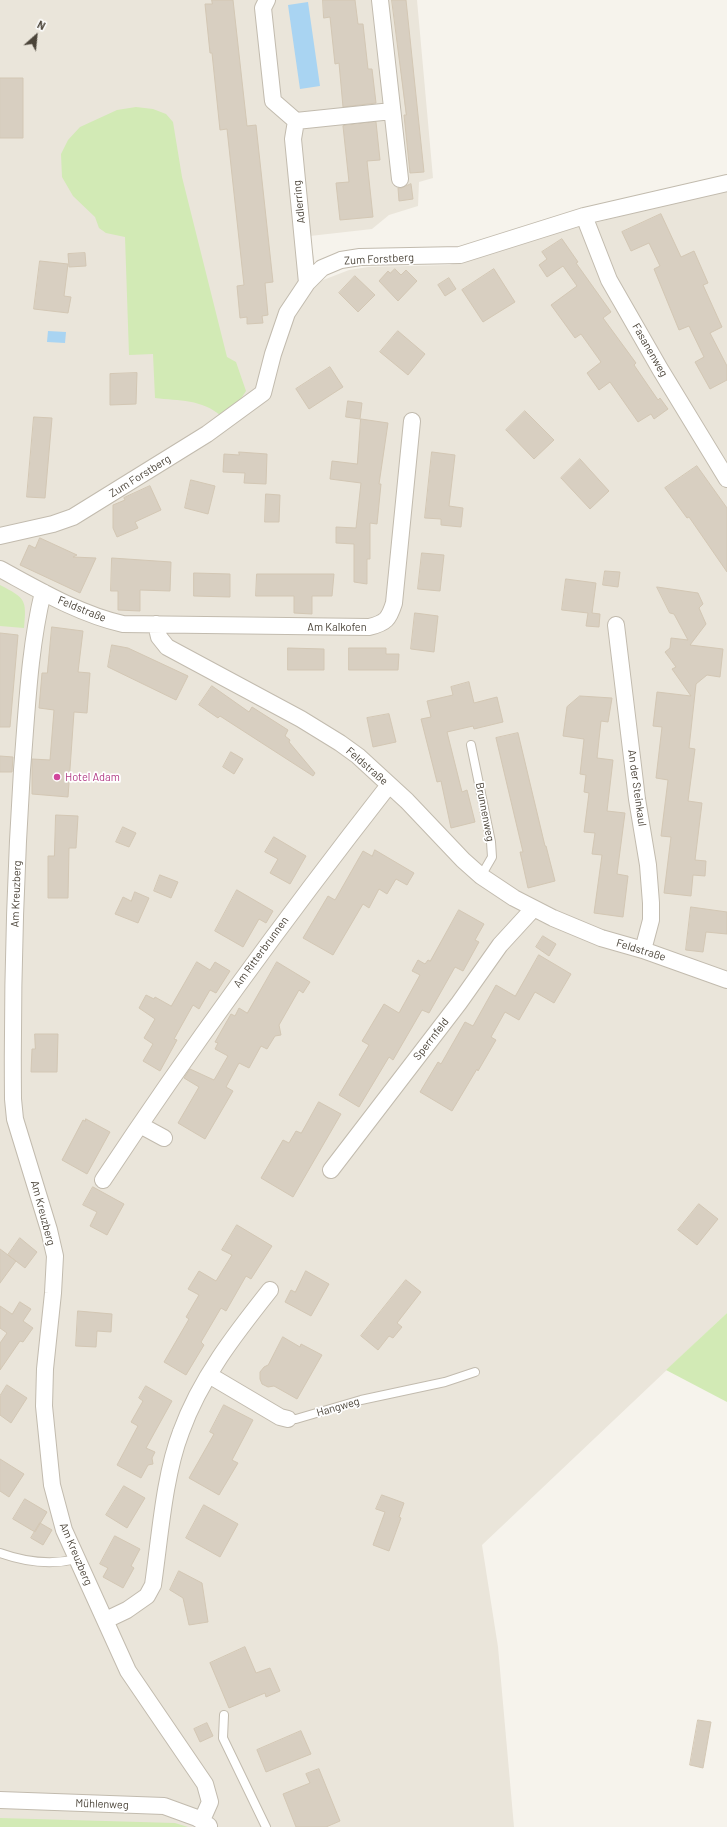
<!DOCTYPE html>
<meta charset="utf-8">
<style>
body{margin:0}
#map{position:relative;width:727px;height:1827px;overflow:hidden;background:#f6f3ec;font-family:Barlow,sans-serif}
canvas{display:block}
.north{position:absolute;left:16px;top:16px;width:40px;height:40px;-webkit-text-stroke:3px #fff;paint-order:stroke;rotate:27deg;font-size:11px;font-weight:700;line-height:16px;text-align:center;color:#4b4439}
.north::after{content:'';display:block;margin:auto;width:14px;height:18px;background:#4b4439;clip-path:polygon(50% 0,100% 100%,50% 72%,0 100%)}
</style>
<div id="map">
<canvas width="727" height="1827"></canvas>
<div class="north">N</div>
</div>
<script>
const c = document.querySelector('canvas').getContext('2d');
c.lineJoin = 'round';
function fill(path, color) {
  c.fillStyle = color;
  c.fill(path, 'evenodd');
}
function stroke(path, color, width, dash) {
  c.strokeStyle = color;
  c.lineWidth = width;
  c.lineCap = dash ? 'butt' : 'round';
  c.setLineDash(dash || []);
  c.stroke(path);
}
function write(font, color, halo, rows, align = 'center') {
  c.font = font + ' Barlow,sans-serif';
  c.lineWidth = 3.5;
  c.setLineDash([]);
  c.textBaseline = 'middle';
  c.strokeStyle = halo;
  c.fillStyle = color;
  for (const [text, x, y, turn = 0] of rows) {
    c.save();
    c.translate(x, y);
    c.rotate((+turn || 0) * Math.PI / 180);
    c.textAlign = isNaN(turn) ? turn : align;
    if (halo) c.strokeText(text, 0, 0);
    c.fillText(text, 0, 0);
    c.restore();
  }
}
fill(new Path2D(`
 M0,0H417L433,178L419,182L418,206L389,215L372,229L310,236L318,282L349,270L368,267L449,265L574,228L727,190V1313L482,1545L498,1647L514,1827H0Z`), '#eae5da');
fill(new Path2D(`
 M136,107L153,109L166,114L173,122L182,177L227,357L236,362L246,391L240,400L221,416C202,399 179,401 155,398L153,354L129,355L125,237L106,233L99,228L95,217L73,196L62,177L61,154L68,140L80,127L117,110Z
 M0,585C25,598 27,599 24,628L0,626Z
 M727,1313V1402L666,1370Z
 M0,1818L175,1823L188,1827H0Z`), '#d2eab5');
fill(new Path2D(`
 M308,2L320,86L300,89L288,5Z
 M48,331L66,332L65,343L47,342Z`), '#a9d4f2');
const building = new Path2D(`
 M212,0H233L247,126L256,125L273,282L265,283L268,315L262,316L263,323L247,324V317L240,318L237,286L244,285L227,129L220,130L212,53H210L205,4H212Z
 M323,0H355L358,24H363L368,69H372L376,103L343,107L339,63L335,64L330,17L324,18Z
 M392,0H406L424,172L410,173L404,115H406Z
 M0,78H23V138H0Z
 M376,122L380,160L367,161L373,217L340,220L336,183L349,182L343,126Z
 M411,184L413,199L399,201L398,188H401Z
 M661,214L681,257L694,251L708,283L703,285L722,327L710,333L727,366V380L710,389L695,362L704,357L689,326L679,330L654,269L660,266L649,243L631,251L622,232Z
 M562,239L578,262L576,263L611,312L603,318L636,363L634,365L658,400L660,398L668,409L654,419L651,414L638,422L610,382L599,390L587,373L601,362L581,334L575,338L551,305L577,286L563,266L547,277L539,265L547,259L542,252Z
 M85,253L86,266L69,267L68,254Z
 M40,261L68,264L64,296L71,297L68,313L34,309Z
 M395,269L401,275L406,270L417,281L398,301L379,281L388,271L390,273Z
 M494,269L515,302L483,322L462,290Z
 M355,276L375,295L358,312L339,293Z
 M449,278L456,289L445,296L438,285Z
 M398,331L425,354L408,375L380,352Z
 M330,367L343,387L309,409L296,389Z
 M137,373L136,404L110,405V374Z
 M348,401L362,403L360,419L346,417Z
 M525,411L554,440L534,459L506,430Z
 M34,417L52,418L45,498L27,497Z
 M361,419L388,423L379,484H381L377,524L370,523V559H367V584L354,582V544L336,543V527L356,528L361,483L330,479L332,461L357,464Z
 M239,452L267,454L266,484L244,483L245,473L223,472L224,454L239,455Z
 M432,452L455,455L449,506L463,508L461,527L441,525V519L425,518Z
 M580,459L609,491L590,509L561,478Z
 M697,466L727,508V572L689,517L687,518L665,488Z
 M191,480L215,486L208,514L185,508Z
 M150,486L161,510L135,522L138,528L117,537L113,528V505L125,500L124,498Z
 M266,494L280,495L279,522H265Z
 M40,538L77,555L73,557L96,558L80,593L20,565L29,545L35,548Z
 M422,553L444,555L440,591L418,589Z
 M112,558L171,562L170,591L140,590V611L118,610V591H111Z
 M605,571L620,572L618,587L603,585Z
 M194,573L230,574V597L194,596Z
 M257,574H334L332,596H312V614L294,613V596H256Z
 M566,579L596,583L592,613L600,614L599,627L586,626L588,613L562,610Z
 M657,587L698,593L703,604L699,608L706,624L690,645L723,649L720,677L707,675L696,684L689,748L695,749L688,801L702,803L695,860L706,861L705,876L693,875L691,896L664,893L671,837L661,836L668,780L656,778L662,727L653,726L657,692L691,696L672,669L676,667L665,652L670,648L671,638L688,640L674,614L670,613Z
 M415,613L438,616L434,652L411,649Z
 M52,627L83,631L78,672L90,673L87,713L74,712L68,797L32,794V759L50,760L54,710L39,708L42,673H47Z
 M0,633L18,635L10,727H0Z
 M112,645L128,648L188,676L176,700L108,667Z
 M288,648L324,649V670H288Z
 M349,648H386V654H399L398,670H349Z
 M469,682L474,703L497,697L503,722L474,729L473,726L447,732L462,792L467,790L475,822L451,828L441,781L437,782L421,719L431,717L427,701L453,695L451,687Z
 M212,686L249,712L252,707L288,730L285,736L290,740L289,742L315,773L313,776L220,716L218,718L199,705Z
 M580,696L612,698L608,722L601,721L597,758L613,760L607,811L625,813L617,874L628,876L623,917L594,913L602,855L592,854L595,833L584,832L589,793L584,792L586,775L580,774L584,739L563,736L567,707Z
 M389,714L396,742L373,747L367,718Z
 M518,733L545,846H546L555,881L528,888L520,852H523L496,738Z
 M231,752L243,759L234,774L223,767Z
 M0,756L13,757L12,772H0Z
 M56,815L78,816L76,848H69L68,898H48V856H54Z
 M123,827L136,833L129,847L116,842Z
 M274,837L306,856L290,884L270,873L278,859L265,852Z
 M375,850L414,873L407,885L396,879L387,894L379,889L369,908L363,904L333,955L303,938L328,896L335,900L363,851L372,856Z
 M160,875L178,882L171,898L154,891Z
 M237,890L273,911L266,923L259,919L243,947L215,931Z
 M135,892L149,898L138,923L115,914L123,897L131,901Z
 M691,907L727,912V934L706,932L703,952L686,950Z
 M459,910L484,924L475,940L479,942L463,971L455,967L429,1013L422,1010L393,1060L389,1057L359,1107L339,1095L369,1045L362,1041L384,1004L399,1013L420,975L412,971L418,960L425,964L428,960L430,961Z
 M543,936L556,944L549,956L536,947Z
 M539,955L571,974L554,1003L535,992L519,1020L505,1012L491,1037L496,1040L478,1071L477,1069L452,1111L420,1092L438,1062L441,1064L465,1022L473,1026L496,985L515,996Z
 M197,962L210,970L215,962L230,971L216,993L210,990L199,1009L193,1005L174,1039L177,1040L160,1071L143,1061L153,1044L144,1038L155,1019L139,1008L146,995L154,999L155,997L171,1006Z
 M277,962L310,982L303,993L299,990L279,1025L281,1035L275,1036L267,1049L261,1046L249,1068L239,1063L226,1087L233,1091L205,1139L178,1123L199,1087L184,1078L190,1069L214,1080L228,1056L215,1049L218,1043L215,1042L231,1014L235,1016L239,1008L247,1013Z
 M35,1034H58L57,1072H31L32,1049H35Z
 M319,1102L341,1114L293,1197L261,1178L283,1140L289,1143L296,1131L301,1133Z
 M86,1119L110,1132L87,1174L62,1160L83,1120L85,1121Z
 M93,1187L124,1204L107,1235L90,1226L97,1212L83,1205Z
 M699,1204L718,1219L697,1245L678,1230Z
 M237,1225L272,1246L251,1279L246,1276L226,1311L221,1308L201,1342L204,1345L186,1375L164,1362L189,1319L186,1317L199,1295L188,1289L199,1271L216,1281L232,1255L222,1250Z
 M20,1238L37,1252L25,1268L8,1255Z
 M0,1249L16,1261L0,1283Z
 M306,1271L329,1284L311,1316L285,1302L291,1290L295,1292Z
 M406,1280L421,1292L397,1323L402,1327L393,1338L389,1336L378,1350L361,1336Z
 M20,1302L31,1309L23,1321L33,1328L23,1342L20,1341L0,1370V1343L7,1333L0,1328V1306L12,1314Z
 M78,1311L112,1314L111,1332L97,1331L96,1347L76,1346Z
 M283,1337L300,1347L301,1344L322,1355L297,1399L274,1386L268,1387L262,1384L260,1379V1372L264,1367L268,1365Z
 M7,1385L27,1398L11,1423L0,1415V1396Z
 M146,1386L172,1401L146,1448L155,1452L152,1458L153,1464L148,1465L141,1478L117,1465L138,1426L131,1422L143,1401L139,1398Z
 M224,1405L253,1420L232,1460L238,1463L219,1495L189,1478L214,1434L210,1432Z
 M0,1459L24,1474L9,1497L0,1491Z
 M124,1486L145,1498L127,1528L106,1515Z
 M382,1495L404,1503L399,1517L401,1518L389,1551L373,1545L385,1512L376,1509Z
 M25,1499L47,1512L35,1532L13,1519Z
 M204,1505L238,1524L220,1557L186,1538Z
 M40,1523L52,1530L43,1545L31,1538Z
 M115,1536L140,1549L131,1566L134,1568L123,1588L103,1577L108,1568L100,1564Z
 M179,1571L202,1583L208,1622L189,1625L183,1598L170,1590Z
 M245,1647L256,1673L270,1668L280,1691L266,1697L265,1693L229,1708L210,1663Z
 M698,1720L711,1722L703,1768L690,1765Z
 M207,1723L213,1736L200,1742L194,1729Z
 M301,1731L311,1754L266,1772L257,1750Z
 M319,1769L340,1821L326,1827H296L283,1794L310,1783L306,1774Z`);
fill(building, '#d8cfc1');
stroke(building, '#d3c7b4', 1);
const lane = new Path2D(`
 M471,745L491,842L492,857L481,876
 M288,1419H296L361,1400L445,1382L475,1372
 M0,1553C25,1562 52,1565 77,1559
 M224,1715L223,1738L266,1827`);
const street = new Path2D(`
 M267,0L263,8L273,101L296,121L293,139L307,283
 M380,0L400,179
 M296,121L392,111
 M584,216L609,280L660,369L727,479
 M0,536L53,524L73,517L207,434L263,393L273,354L287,313L307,283L322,268L341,260L360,257L460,255L584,216L727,183
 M0,569C39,590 79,614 123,624L369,627C386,623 389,619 394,603L412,421
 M43,592C29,650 27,710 22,770C15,879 12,989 13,1099L15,1119L49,1230L55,1256L53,1293L45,1369L44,1406L52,1485L64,1530L128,1671L205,1784L210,1802L202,1820
 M156,624L159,637L167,647L301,719L340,743L358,756L407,801L463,860L481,876L514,898L553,918L601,938L643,950L727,980
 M616,625L637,799L648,865L651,903V920L643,950
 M140,1125L164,1138
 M331,1170L459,1003L500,945L533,909
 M103,1180C193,1044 289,913 389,785
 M209,1375L280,1417L288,1419
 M106,1620L127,1610L147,1596L153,1585C160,1537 164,1476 181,1432C200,1379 235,1334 270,1290
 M0,1800L164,1806L197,1818L209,1826`);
stroke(lane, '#c2bbae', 10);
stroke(street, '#c2bbae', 18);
stroke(lane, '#fff', 8);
stroke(street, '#fff', 16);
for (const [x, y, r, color] of [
 [57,777,4,"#d1479c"]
]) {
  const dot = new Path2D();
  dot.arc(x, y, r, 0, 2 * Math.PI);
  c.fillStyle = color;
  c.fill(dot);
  stroke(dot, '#fff', 1.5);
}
write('11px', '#4b4439', '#fff', [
 ["Adlerring",299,202,-96],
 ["Zum Forstberg",379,259,-3],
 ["Fasanenweg",650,350,60],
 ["Zum Forstberg",140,476,-32],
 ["Feldstraße",82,609,22],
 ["Am Kalkofen",337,627],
 ["Feldstraße",367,766,41],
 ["An der Steinkaul",637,788,82],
 ["Brunnenweg",485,812,79],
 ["Am Kreuzberg",16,894,-88],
 ["Feldstraße",641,950,17],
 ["Am Ritterbrunnen",261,952,-54],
 ["Sperrnfeld",431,1039,-52],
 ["Am Kreuzberg",43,1213,75],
 ["Hangweg",338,1407,-16],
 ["Am Kreuzberg",76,1554,67],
 ["Mühlenweg",102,1804,2]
]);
write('11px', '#b23c85', '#fff', [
 ["Hotel Adam",65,777]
], 'left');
</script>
